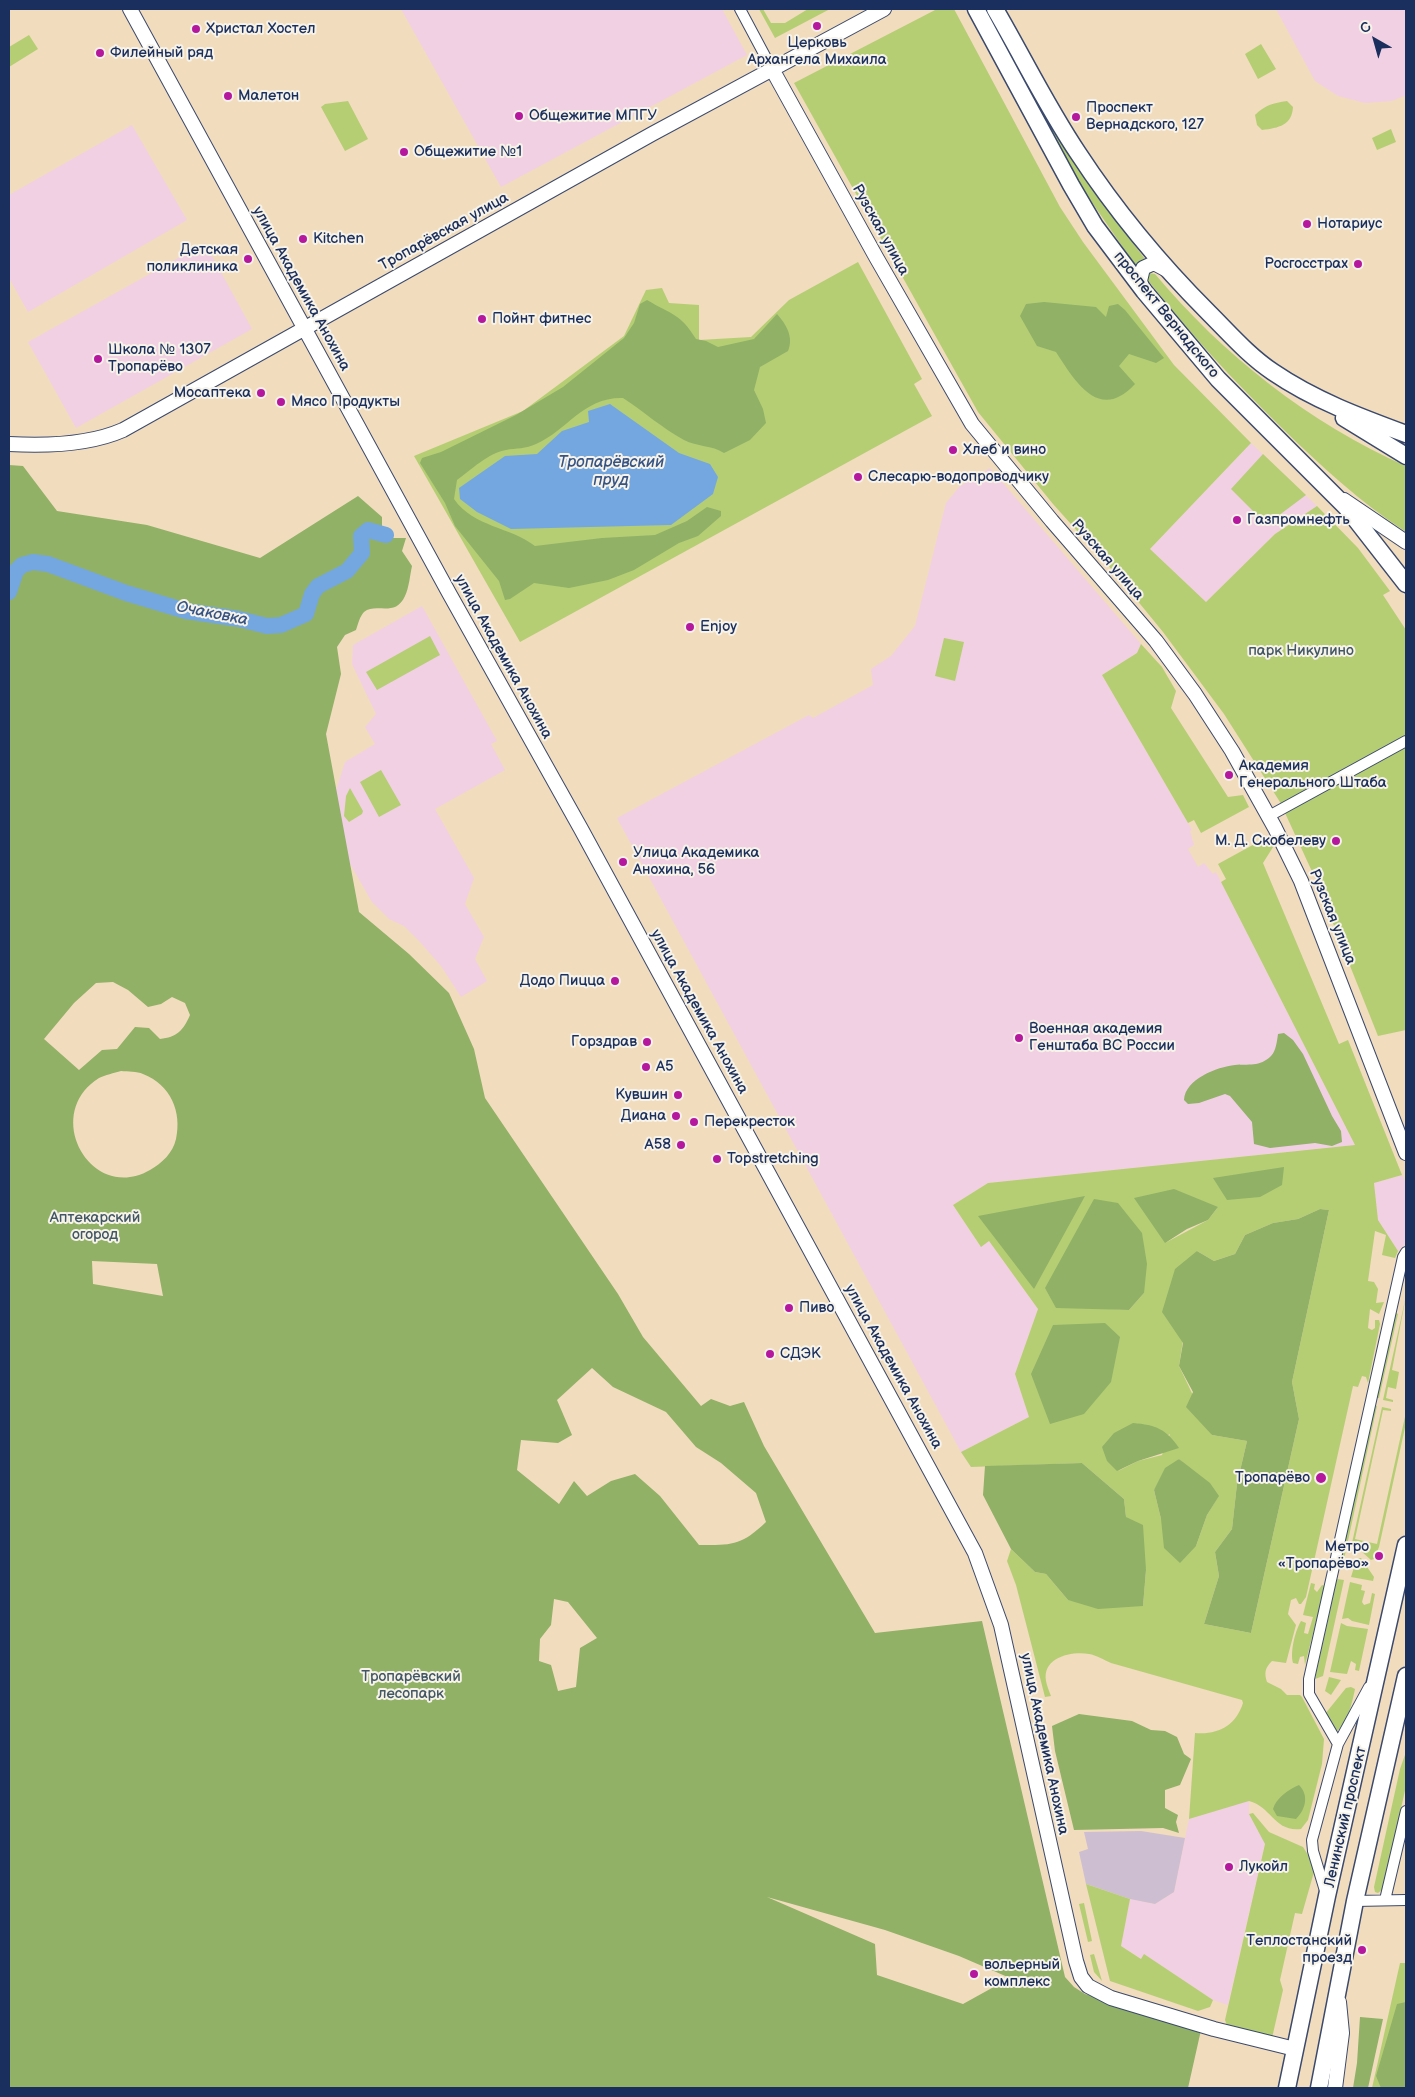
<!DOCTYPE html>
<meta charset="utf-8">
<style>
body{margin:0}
#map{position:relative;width:1415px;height:2097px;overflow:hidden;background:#f1dcbd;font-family:"Balsamiq Sans",sans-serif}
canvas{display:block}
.frame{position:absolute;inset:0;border:10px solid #1b2f5e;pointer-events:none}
.north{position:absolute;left:1350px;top:15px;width:50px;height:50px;-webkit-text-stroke:4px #f7f3e8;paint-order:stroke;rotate:322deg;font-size:14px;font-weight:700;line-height:20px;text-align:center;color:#1b2f5e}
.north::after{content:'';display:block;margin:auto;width:18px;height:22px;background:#1b2f5e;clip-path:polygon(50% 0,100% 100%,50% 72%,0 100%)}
</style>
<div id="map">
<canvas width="1415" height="2097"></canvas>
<div class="frame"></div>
<div class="north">С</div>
</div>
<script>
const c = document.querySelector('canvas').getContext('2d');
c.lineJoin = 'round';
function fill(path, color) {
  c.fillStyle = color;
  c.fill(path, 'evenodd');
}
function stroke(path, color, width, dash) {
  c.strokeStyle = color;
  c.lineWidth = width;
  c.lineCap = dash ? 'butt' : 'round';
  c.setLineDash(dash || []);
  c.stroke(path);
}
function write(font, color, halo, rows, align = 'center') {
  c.font = font + ' "Balsamiq Sans",sans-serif';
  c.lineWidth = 4;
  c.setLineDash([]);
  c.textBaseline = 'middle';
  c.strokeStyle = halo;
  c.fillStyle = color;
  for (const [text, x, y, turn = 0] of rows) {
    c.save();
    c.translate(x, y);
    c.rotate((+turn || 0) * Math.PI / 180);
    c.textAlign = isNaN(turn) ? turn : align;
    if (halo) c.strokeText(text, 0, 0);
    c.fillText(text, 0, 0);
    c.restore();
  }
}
fill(new Path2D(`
 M401,9H722L747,55L501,187Z
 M1276,9H1406V95L1392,101L1365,103L1338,96L1315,81Z
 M132,125L187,220L28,312L9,278V195Z
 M205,243L252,329L76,428L28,342Z
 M1251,443L1317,506L1275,534L1206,602L1150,549Z
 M990,468L1141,644L1137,653L1102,675L1192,830L1190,831L1194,845L1188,849L1198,867L1204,863L1213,874L1216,872L1221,882L1355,1145L988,1183L953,1205L980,1246L989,1241L1038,1309L1015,1374L1029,1417L961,1452L617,818L809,715L813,718L873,685L871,669L891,656L915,626L946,503L959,487Z
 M422,606L497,741L491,744L505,770L435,809L474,878L465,904L484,937L475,959L487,981L461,997L441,966L420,942L404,926L389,919L372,902L349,862L335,794L345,762L375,744L365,727L376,714L352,664L353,645Z
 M1402,1175L1406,1184V1243L1398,1251L1378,1220L1374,1183Z
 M1249,1800V1814L1265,1843L1228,2005L1213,2000L1145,1955L1142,1959L1121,1946L1130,1899L1155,1904L1174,1892L1189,1819Z`), '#f1d0e3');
fill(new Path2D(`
 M1141,1831L1185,1838L1174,1892L1155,1904L1130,1899L1086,1884L1079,1852L1088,1849L1084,1832Z`), '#cebed1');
fill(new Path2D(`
 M759,9H763L771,23H785L808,9H830L775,38Z
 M937,9H954L1060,207L1083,242L1174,365L1251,443L1150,549L1206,602L1275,534L1317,506L1358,548L1390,591L1383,595L1406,630V1030L1378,1036L1315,878L1280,802L1224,714L1163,632L1114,572L1053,504L978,412L794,83Z
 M29,35L38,49L9,67V47Z
 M1261,44L1276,69L1258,79L1245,54Z
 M348,101L368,139L345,151L321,107L325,104Z
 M1034,101L1040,106L1084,178L1145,259L1135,265L1078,182Z
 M1287,101L1293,107C1292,125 1279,128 1262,130L1257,125L1255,115C1265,105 1273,103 1287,101Z
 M1391,129L1396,142L1377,150L1372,138Z
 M858,262L922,379L914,384L932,416L520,642L414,456L523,411L624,336L646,290L662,288L669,303L699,305V340L751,337L789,300Z
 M1149,273L1155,274C1223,355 1309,423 1406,466V532C1360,502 1321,466 1282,428C1234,381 1188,332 1147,279Z
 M1263,454L1306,495L1270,522L1265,523L1231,489Z
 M430,636L440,655L377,690L366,672Z
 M944,638L964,642L955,681L935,676Z
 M1141,644L1162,667L1176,691L1171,708L1228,797L1243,795L1249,807L1201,833L1194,820L1188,823L1102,675L1137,653Z
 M381,770L401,805L379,817L360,782Z
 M350,788L363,811L362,814L349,822L344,816L346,796Z
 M1271,835L1275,844L1263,863L1339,1044L1348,1040L1402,1175L1374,1183L1378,1220L1398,1251L1395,1258L1382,1255L1386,1235L1375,1231L1368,1281L1374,1282L1378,1289L1376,1303L1384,1302L1379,1314L1370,1309L1368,1328L1372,1330L1375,1328V1320H1379L1380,1324L1368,1383L1366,1377L1362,1376L1358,1387L1353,1386L1306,1597L1301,1604H1299L1296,1598L1291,1600L1288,1614L1296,1625L1286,1663L1272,1661C1265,1668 1264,1673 1267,1682L1281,1689L1287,1695H1300L1302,1697L1324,1739L1322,1764L1308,1820L1301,1829C1274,1832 1272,1807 1249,1801L1189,1819L1195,1733C1219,1735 1236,1725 1243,1703L1242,1700L1111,1663C1104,1660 1096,1655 1089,1654C1072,1651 1042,1657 1046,1681C1047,1686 1049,1691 1051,1696L1045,1697L1016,1585L1007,1561L1011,1549L1035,1572L1046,1574L1068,1600L1143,1606L1146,1570L1126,1517L1124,1499L1082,1463L971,1467L961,1452L1029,1417L1015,1374L1038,1309L989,1241L981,1247L953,1205L988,1183L1355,1145L1221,882L1226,879L1218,864ZM1218,1207L1208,1220L1165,1243ZM1320,1209L1329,1210L1292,1382L1299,1419L1251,1633L1204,1624L1219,1576L1215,1552L1232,1529L1237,1484L1247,1441L1212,1435L1179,1366L1197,1251L1214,1261L1235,1254L1245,1235L1273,1223L1298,1219ZM1144,1293L1129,1310L1071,1307ZM1170,1434L1162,1455L1138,1461L1118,1471ZM1179,1459L1218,1497L1207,1515L1196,1546L1161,1519L1154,1490Z
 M1406,1296L1392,1370L1399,1372L1396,1389L1388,1387L1386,1398L1393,1400V1402L1383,1400Z
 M1395,1312L1398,1314L1379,1398H1376Z
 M1375,1405L1377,1406L1343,1564H1340Z
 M1382,1407L1391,1409V1411L1383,1410L1355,1539L1377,1544L1406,1412V1423L1379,1547L1374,1559L1371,1560L1352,1543Z
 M1357,1558H1361L1374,1577L1373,1581L1351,1577Z
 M1337,1579L1344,1580L1323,1676L1315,1679Z
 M1350,1582L1362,1585L1361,1590L1365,1591L1362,1602L1364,1605L1370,1603L1372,1593L1375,1594L1369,1625L1352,1621L1348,1618L1342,1619Z
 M1311,1583L1315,1584L1314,1589L1317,1592L1322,1585L1325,1586L1305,1665L1304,1656L1300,1657L1298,1664L1293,1663C1290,1652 1295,1631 1301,1621L1306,1623L1304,1633L1308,1634L1313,1617L1303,1615Z
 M1341,1623L1347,1626L1368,1629L1359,1671L1355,1670L1356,1664L1351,1661L1347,1674L1330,1672Z
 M1329,1677L1341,1680L1331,1695L1325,1691Z
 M1351,1687L1355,1689C1352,1703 1348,1723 1336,1732L1325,1714L1346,1688Z
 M1406,1752V1786L1383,1889L1378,1893L1375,1892L1374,1887L1400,1769Z
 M1253,1813L1269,1832L1303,1847L1312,1861L1314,1872L1302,1914L1295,1913L1280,1980L1283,1990L1272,2038L1228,2028L1225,2020L1265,1844L1249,1814Z
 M1086,1884L1130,1899L1121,1946L1141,1959L1144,1954L1213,2000L1210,2007L1198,2011L1110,1981Z
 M1084,1903L1092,1941L1088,1942L1079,1904Z
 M1094,1954L1102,1981L1094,1972L1090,1955Z
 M1400,1963H1406V2088H1372Z`), '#b5ce74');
fill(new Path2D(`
 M647,300C672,315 680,313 696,339L706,341L718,347L754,339L777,314C786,324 794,337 788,351L760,367L754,390L763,409L766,423L750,440L724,453C712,445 697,447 684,440C662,428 643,411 623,398C583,397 568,430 536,444C526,449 516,448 506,450C488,453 471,470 457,480L454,499C473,527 511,527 535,546L602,538L655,535L687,521L707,507L721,511V516L698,536L679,543L634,570L608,580L569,588L534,583L510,599L505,600L499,581L455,526L445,503L420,463L422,458L441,452L516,415L563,387L624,338L634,323L640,304Z
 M1044,302L1096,307L1106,317L1109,306L1118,304L1125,310L1164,358L1156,363L1129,354L1119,366L1135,384C1099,423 1075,381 1056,352L1037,346L1020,316L1026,304Z
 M9,465L23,466L57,511L147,525L260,558L358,496L382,517V529L392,538H406L402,551L412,566C410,575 409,588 405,596C395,618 376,602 364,612C360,616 358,624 356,630L345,635L337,647L341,674L326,734L359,912L409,954L449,993L474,1049L485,1098L618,1294L643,1337L701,1406L711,1399L730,1406L744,1402L764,1446L875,1633L982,1621L1065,1977L1074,1987L1085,1994L1201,2030L1188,2088H9ZM113,982L128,990L148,1007L161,1004L172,997L185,1003L190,1015C183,1031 177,1037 160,1039L149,1028L135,1027L117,1049L102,1050L79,1070L44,1039L74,1003L96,983ZM121,1071C128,1072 137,1071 143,1074C171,1085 182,1112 176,1139C173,1153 162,1163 150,1170C91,1204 41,1114 99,1078C105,1075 114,1073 121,1071ZM92,1261L157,1264L163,1296L93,1284ZM592,1368L613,1387L666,1412L696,1447L721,1463L756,1493L766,1522C741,1546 732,1545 699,1545L660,1496L635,1474L611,1481L587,1496L574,1481L559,1504L517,1470L521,1440L558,1443L572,1435L557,1400ZM554,1599L568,1602L597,1638L580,1648L576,1687L558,1691L551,1665L539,1661L540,1639L551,1625ZM767,1897L885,1930L959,1956L1010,1978L963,2004L877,1975L875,1944Z
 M1284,1033L1293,1040L1303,1054L1332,1116L1341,1131L1342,1142L1332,1146L1315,1143L1270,1148L1254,1144L1252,1122L1230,1096L1225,1094L1199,1103L1188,1104L1184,1100C1185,1079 1217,1067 1235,1065C1248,1064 1260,1067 1271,1056C1276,1051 1277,1041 1278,1034Z
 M1284,1167L1282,1185L1260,1197L1227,1200L1213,1178Z
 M1174,1189L1218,1207L1208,1220L1187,1229L1165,1243L1134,1198Z
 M1085,1196L1034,1289L978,1216Z
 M1094,1199L1118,1203L1142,1233L1147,1264L1144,1293L1129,1310L1056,1308L1045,1288Z
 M1320,1209L1329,1210L1292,1382L1299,1419L1251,1633L1204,1624L1219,1576L1215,1552L1232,1529L1237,1484L1247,1441L1212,1435L1186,1407L1193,1392L1179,1366L1183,1343L1162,1312L1175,1269L1197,1251L1214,1261L1235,1254L1245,1235L1273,1223L1298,1219Z
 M1105,1323L1120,1337L1111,1382L1084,1414L1050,1424L1031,1374L1053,1325Z
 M1133,1423C1156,1425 1166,1429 1179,1448L1138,1461L1117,1471L1107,1461L1102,1447L1114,1433Z
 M1179,1459L1210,1483L1219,1496L1207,1515L1196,1546L1180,1563L1164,1548L1161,1519L1154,1490L1165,1468Z
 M1082,1463L1124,1499L1126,1517L1143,1525L1146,1570L1143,1606L1098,1609L1068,1600L1046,1574L1035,1572L1011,1549L983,1495L985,1466Z
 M1079,1714L1132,1721L1151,1730L1165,1731L1177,1737L1184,1754L1191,1759L1180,1785L1165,1790V1808L1178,1815L1176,1822L1179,1833L1163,1828L1074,1830L1055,1751L1052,1726Z
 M1299,1785C1309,1795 1306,1809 1296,1819L1277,1816L1273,1809C1276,1798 1289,1789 1299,1785Z
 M1406,2002V2088H1381L1376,2076L1397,2004Z
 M1360,2017L1383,2019L1368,2088H1353L1357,2063Z`), '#90b166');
fill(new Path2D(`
 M610,404L679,453L710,464L718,477L713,494L671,525L511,529L477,512L460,499L459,488L505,456L537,454L562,431L589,422L588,411Z`), '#74a7e0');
stroke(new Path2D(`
 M9,592L16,571L22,565L33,562L48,564L126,593L186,611L239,619L267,626L281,625L306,614L312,594L318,586L347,571L362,553L361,536L368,530L386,535`), '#74a7e0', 16);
const street = new Path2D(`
 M740,9L772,69
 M1269,816L1406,741
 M1338,1744L1309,1694V1679L1403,1257L1406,1252
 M1326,1894L1313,1851L1312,1840L1338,1744L1369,1687
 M1385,1900L1406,1811
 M1355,1901L1406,1900`);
const secondary = new Path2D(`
 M130,9L449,593L581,829L975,1553L1001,1625L1076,1961L1081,1977L1088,1986L1111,1998L1214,2029L1295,2049
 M772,69L876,257L972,424L1052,521L1156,641L1195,694L1232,751L1275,828L1301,881L1406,1153
 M1143,290L1140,281L1143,268L1154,263L1167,270
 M9,444C45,446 89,445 123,430L652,134L884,9
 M1344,500L1406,542
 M1335,2088L1342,2033L1339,2002`);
const primary = new Path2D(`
 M976,9L1071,185L1095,226L1144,291L1218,379L1346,507L1406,584
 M995,9C1023,57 1047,107 1078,153C1116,211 1160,264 1209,313C1230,334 1249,356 1273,372C1314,400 1360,417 1406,434
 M1344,418L1406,456
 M1287,2088L1327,1896L1406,1545
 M1319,2088L1355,1901L1406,1676`);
stroke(street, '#3b496c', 12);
stroke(secondary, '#3b496c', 16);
stroke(primary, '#3b496c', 19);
stroke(street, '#fff', 10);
stroke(secondary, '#fff', 14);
stroke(primary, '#fff', 16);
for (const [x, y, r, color] of [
 [817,26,5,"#b5179e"],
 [196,29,5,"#b5179e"],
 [100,53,5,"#b5179e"],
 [228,96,5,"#b5179e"],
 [519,116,5,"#b5179e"],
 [1076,117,5,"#b5179e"],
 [404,152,5,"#b5179e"],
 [1307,224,5,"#b5179e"],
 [303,239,5,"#b5179e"],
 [248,259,5,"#b5179e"],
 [1358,264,5,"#b5179e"],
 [482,319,5,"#b5179e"],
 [98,359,5,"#b5179e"],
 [261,393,5,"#b5179e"],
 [281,402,5,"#b5179e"],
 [953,450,5,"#b5179e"],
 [858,477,5,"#b5179e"],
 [1237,520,5,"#b5179e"],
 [690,627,5,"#b5179e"],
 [1229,775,5,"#b5179e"],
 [1336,841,5,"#b5179e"],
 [623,862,5,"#b5179e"],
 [615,981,5,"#b5179e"],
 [1019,1038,5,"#b5179e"],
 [647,1042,5,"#b5179e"],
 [646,1067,5,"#b5179e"],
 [678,1095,5,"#b5179e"],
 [676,1116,5,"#b5179e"],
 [694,1122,5,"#b5179e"],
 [681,1145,5,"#b5179e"],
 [717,1159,5,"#b5179e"],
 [789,1308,5,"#b5179e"],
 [770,1354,5,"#b5179e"],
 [1321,1478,6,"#b5179e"],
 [1379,1556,5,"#b5179e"],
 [1229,1867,5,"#b5179e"],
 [1362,1950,5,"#b5179e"],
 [974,1974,5,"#b5179e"]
]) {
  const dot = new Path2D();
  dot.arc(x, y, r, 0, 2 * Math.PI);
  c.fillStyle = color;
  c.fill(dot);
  stroke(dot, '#f7f3e8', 2);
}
write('15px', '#1b2f5e', '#f7f3e8', [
 ["Христал Хостел",206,29],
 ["Церковь",817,43,"center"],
 ["Архангела Михаила",817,60,"center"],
 ["Филейный ряд",110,53],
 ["Малетон",238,96],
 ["Проспект",1086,108],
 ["Вернадского, 127",1086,125],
 ["Общежитие МПГУ",529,116],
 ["Общежитие №1",414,152],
 ["Нотариус",1317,224],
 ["Kitchen",313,239],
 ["Детская",238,250,"right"],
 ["поликлиника",238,267,"right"],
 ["Росгосстрах",1348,264,"right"],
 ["Пойнт фитнес",492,319],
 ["Школа № 1307",108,350],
 ["Тропарёво",108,367],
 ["Мосаптека",251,393,"right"],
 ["Мясо Продукты",291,402],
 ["Хлеб и вино",963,450],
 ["Слесарю-водопроводчику",868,477],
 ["Газпромнефть",1247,520],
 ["Enjoy",700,627],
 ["Академия",1239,766],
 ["Генерального Штаба",1239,783],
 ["М. Д. Скобелеву",1326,841,"right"],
 ["Улица Академика",633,853],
 ["Анохина, 56",633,870],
 ["Додо Пицца",605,981,"right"],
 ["Военная академия",1029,1029],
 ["Генштаба ВС России",1029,1046],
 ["Горздрав",637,1042,"right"],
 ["А5",656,1067],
 ["Кувшин",668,1095,"right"],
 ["Диана",666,1116,"right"],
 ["Перекресток",704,1122],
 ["А58",671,1145,"right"],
 ["Topstretching",727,1159],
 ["Пиво",799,1308],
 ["СДЭК",780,1354],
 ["Тропарёво",1310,1478,"right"],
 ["Метро",1369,1547,"right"],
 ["«Тропарёво»",1369,1564,"right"],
 ["Лукойл",1239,1867],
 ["Теплостанский",1352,1941,"right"],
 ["проезд",1352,1958,"right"],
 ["вольерный",984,1965],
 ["комплекс",984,1982]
], 'left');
write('15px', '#1b2f5e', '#f7f3e8', [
 ["Рузская улица",880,230,61],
 ["Тропарёвская улица",444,232,-29],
 ["улица Академика Анохина",301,289,61],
 ["проспект Вернадского",1166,315,51],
 ["Рузская улица",1107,560,49],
 ["улица Академика Анохина",503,657,61],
 ["Рузская улица",1332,917,68],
 ["улица Академика Анохина",699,1012,61],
 ["улица Академика Анохина",893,1367,61],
 ["улица Академика Анохина",1044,1744,78],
 ["Ленинский проспект",1346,1817,-77]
]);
write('15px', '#425764', '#f7f3e8', [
 ["парк Никулино",1301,651],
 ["Аптекарский",95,1218],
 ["огород",95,1235],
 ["Тропарёвский",411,1677],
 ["лесопарк",411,1694]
]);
write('italic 16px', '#365385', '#f7f3e8', [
 ["Тропарёвский",611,463],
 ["пруд",611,481],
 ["Очаковка",212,614,11]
]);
</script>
